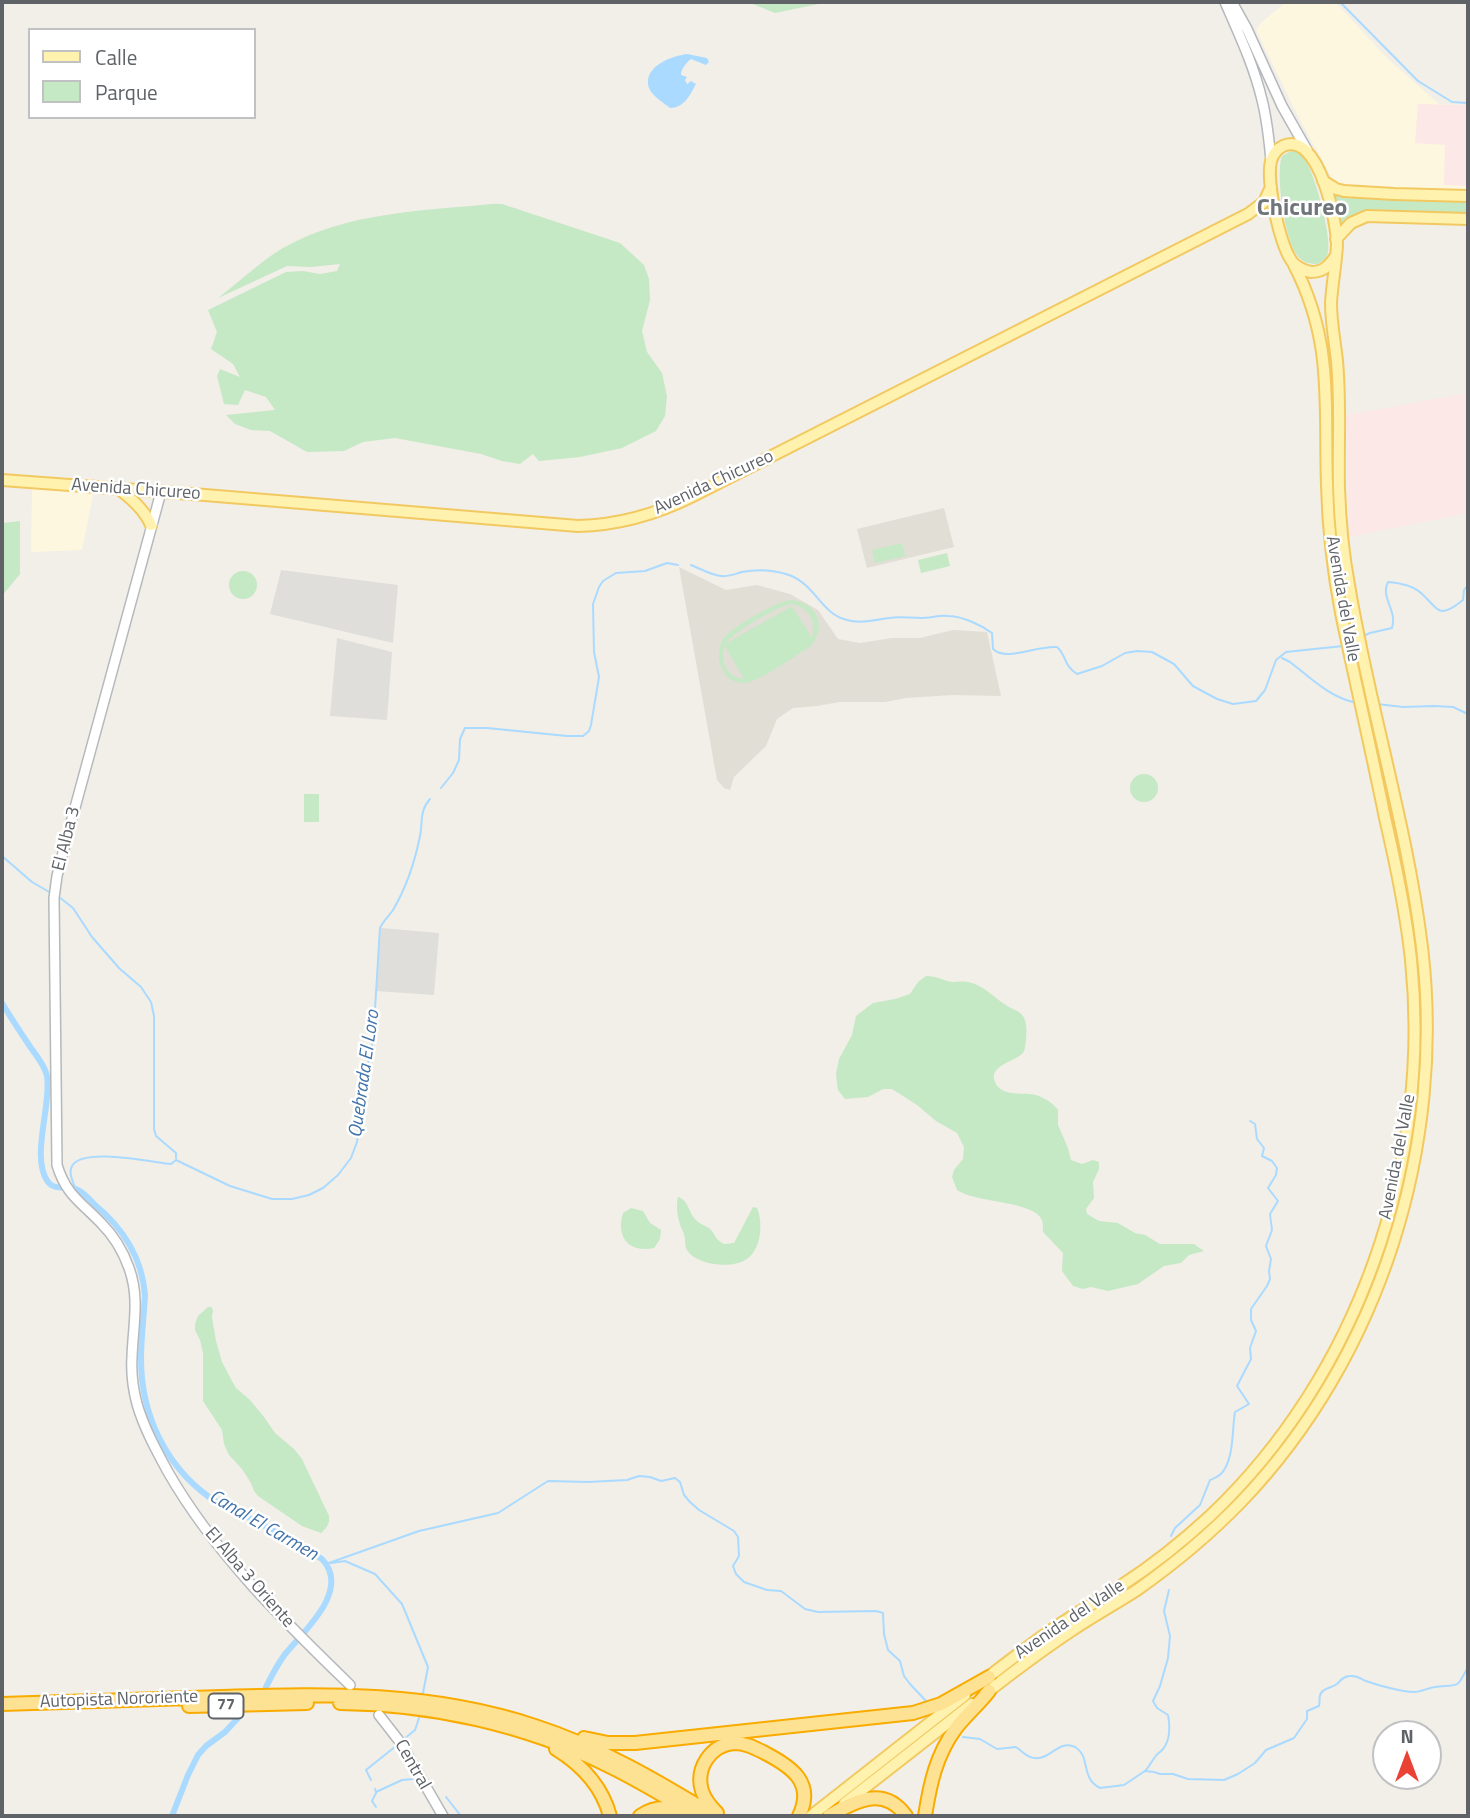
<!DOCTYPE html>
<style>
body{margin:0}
#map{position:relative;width:1470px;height:1818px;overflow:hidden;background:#f1efe8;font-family:"Titillium Web",sans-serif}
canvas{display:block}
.frame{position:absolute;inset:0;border:4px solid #5f6368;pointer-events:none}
.legend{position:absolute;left:28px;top:28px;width:228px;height:91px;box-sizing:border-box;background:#fff;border:2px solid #bfc1c3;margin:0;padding:9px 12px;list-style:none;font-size:21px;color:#5f6368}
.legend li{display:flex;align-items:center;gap:14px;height:35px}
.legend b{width:35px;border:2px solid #bfc1c3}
.north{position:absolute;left:1372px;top:1720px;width:70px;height:70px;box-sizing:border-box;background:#fff;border:2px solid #bfc1c3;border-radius:50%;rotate:0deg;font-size:19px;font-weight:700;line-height:28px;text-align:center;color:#5f6368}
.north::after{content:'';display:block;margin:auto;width:24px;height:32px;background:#ea4335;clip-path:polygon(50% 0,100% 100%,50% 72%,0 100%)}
</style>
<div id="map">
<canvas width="1470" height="1818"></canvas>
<div class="frame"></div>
<ul class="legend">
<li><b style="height:9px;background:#fff2af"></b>Calle</li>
<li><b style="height:19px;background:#c5e8c5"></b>Parque</li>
</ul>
<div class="north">N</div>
</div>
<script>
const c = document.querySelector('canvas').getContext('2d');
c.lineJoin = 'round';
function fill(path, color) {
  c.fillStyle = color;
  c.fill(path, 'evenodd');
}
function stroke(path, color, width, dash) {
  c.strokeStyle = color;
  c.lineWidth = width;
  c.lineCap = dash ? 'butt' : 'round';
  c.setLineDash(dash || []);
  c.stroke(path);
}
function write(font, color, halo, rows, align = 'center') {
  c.font = font + ' "Titillium Web",sans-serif';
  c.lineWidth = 5;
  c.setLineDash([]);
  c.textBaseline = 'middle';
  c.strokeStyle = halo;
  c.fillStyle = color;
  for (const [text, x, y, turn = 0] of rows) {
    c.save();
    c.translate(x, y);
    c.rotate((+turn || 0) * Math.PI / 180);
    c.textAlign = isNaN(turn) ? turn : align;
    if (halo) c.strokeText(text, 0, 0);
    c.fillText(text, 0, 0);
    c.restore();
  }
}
fill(new Path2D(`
 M1286,2H1335L1388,59L1439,104L1468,105V191L1385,190L1347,186L1333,180L1298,116L1256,30L1261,23Z
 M32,488L94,490L82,550L31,552Z`), '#fef7e0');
fill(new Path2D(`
 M281,570L398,585L393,643L270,614Z
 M337,638L392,652L387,720L330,716Z
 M381,928L439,933L434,995L376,991Z`), '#e0deda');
fill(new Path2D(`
 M944,508L954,547L867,568L857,529Z
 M679,567L726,590L757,585L790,594L818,610L838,639L860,643L892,638H920L953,630L987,632L1001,696L953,695L906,698L885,702H840L817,706L793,708L777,719L766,746L734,777L730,790L724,788L717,780Z`), '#e1ded6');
fill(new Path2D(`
 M1418,104L1468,105V186L1444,185L1445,145L1415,143Z
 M1468,393V513L1349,537L1346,415Z`), '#fce8e6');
fill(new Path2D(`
 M748,2H828L775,13Z
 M1291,151C1295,151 1298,151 1301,154C1313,164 1332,237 1328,252C1327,258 1323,261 1317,264C1309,264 1302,262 1297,255C1285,240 1275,174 1282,156Z
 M1330,189L1363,199L1468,200V215L1360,213L1347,220L1340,227Z
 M492,204H502L620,243L644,265L649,279L650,300L642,331L647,352L662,373L667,396L665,416L656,431L622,448L580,457L539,461L533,454L520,464L502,461L481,454L395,438L363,442L344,451L307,452L270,431L251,430L235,424L226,415L275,410L266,397L245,390L238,405L224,404L217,376L220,369L240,377L233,364L211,349L217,332L208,310L286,272L303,271L320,274L337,271L340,264L311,267L287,266L218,298C238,283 262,260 283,248C347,212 420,211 492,204Z
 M20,521V574L2,596V523Z
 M902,543L905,556L875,563L872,550Z
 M947,553L950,566L921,573L918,560Z
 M229 585a14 14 0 1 1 28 0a14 14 0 1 1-28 0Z
 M790,600C816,602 828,625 811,646C797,655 764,678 749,682C724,688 711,657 724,638C732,627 776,602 790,600ZM790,604C809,606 817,621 812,638L792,606L725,644C732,633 776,607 790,604ZM724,646H725L744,679C726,677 720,662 724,646Z
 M1130 788a14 14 0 1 1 28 0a14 14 0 1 1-28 0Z
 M304,794H319V822H304Z
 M926,976C936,976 942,980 952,982C957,982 962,981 968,982C984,985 995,999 1009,1007C1017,1011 1025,1013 1026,1025C1027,1029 1026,1048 1024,1051C1019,1062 985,1064 996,1084C1003,1097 1025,1092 1036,1095C1045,1098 1053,1103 1058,1110V1125L1068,1148L1071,1160L1082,1164L1093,1160L1099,1162V1169L1093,1182L1094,1198L1086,1209L1087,1214L1099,1221L1118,1223L1135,1233L1145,1235L1160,1244H1194L1204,1251L1189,1255L1181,1263L1164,1266L1138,1284L1108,1291L1091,1287L1083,1289L1073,1286L1062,1271L1063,1253L1043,1232C1043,1231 1043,1221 1042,1220C1035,1201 976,1203 957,1190L952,1177L954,1170L963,1159L964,1147L957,1133L936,1121L917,1105L892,1089H883L868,1097L845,1099L838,1090L836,1074L839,1059L852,1035L856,1016L873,1003L895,999L910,994L918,982Z
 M678,1197C689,1201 688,1211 695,1219C699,1224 704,1225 709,1228C715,1233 715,1240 724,1244L734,1243L753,1207L757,1208C763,1222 762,1248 747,1259C733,1269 697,1266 687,1250C684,1245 686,1240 684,1234C683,1230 680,1227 680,1224C677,1216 676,1205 678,1197Z
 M631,1208L643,1211L650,1223L661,1230L660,1239L654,1248C628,1253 616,1237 623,1213Z
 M208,1307H211L213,1310L212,1317L216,1341L222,1362L232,1381L236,1388L250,1400L264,1417L275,1433L294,1449L302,1459L329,1516C330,1523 327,1528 321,1533L302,1526L258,1496L254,1491L251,1483L242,1469L229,1455L224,1444L222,1430L203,1401V1353L200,1340L195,1330V1324L198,1316Z`), '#c5e8c5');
fill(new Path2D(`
 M687,54L707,58L709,62L706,65L691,59C686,63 681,69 681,75L687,77L685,80L687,84L691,81L696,84C690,95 684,108 670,108C664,103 652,96 649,88C642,67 671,56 687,54Z`), '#aadaff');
stroke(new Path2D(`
 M1340,2L1418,81L1452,102L1468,103
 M691,565C701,569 711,575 721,576C729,577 735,574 742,572C758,569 774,570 789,575C816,585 821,614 847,620C860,624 875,620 889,618C900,616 910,618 921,618C930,618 939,615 948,616C962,616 981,625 992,633L993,649C1006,662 1037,645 1057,647C1067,656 1063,665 1077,674L1102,666L1125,653L1137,651L1152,652L1174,664L1193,686L1217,699L1233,704L1256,701L1265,690L1276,660L1286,652L1343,646
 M1363,636L1370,633L1392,628C1398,611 1380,598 1388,582C1400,583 1412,585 1421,593C1440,610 1438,620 1463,600L1464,590L1468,585
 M1282,658L1290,662C1311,678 1330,698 1357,703
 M1377,704L1403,707L1435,706L1453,707L1468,714
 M441,788L453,773L459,760L460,739L465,728H487L567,736H583L589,731L591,725L599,677L594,652L593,604L599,587L603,581L616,573L645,571L667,563L678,565
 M2,856L32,882L51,893
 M59,897L73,908L92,937L119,968L141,987L151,1002L154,1016V1129L156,1136L176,1153V1158
 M75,1188C73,1181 68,1173 72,1166C82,1147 151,1162 171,1164L176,1160L230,1186L272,1199H292L309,1195L323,1188L338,1175L351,1158L357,1142L364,1080L373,1041L380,928C383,921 389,916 393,910C406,888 415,861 420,836C423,822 419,811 430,799
 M1171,1536L1175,1528L1200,1505L1210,1480C1215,1478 1221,1476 1224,1470C1234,1455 1232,1429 1235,1412L1249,1404L1237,1386L1251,1359L1250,1348L1256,1331L1251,1320V1309L1267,1286L1270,1279L1269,1271L1271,1259L1266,1246L1272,1230L1270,1214L1278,1201L1268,1188L1276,1175L1277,1168L1272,1161L1262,1156L1264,1148L1257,1139L1255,1124L1250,1121
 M331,1563L345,1561L375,1574L402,1604L428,1667L423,1693
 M326,1564L419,1531L498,1513L548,1481L588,1482L627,1480L639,1476L650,1477L661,1481L675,1478L680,1482L684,1495L690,1502L699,1510L734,1531L738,1537L739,1556L733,1566L736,1574L744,1582L767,1590L781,1591L805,1609L818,1612L876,1611L883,1613L884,1634L888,1650L900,1661L904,1676L910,1684L926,1701
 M963,1737L980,1739L997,1749L1016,1747C1022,1751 1027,1758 1035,1758C1050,1760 1059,1739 1075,1747C1091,1756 1080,1778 1100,1788L1124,1785L1145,1771L1154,1772L1160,1774H1173L1188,1779L1224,1780L1238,1774L1255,1763L1266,1750L1294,1738L1307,1719V1711L1319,1706C1320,1703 1319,1699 1320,1696C1321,1688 1332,1688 1337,1684C1341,1680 1344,1676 1350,1676C1357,1675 1361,1679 1366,1681C1377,1685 1402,1692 1414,1692C1421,1692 1428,1688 1435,1687C1459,1683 1455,1692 1468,1667
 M404,1739L415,1730L419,1718
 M1145,1771C1150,1766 1151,1762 1155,1757C1160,1750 1158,1755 1163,1749C1171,1739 1170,1726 1168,1715L1157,1708L1153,1701L1160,1686L1168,1658L1170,1636L1164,1611L1169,1590
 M371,1780L366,1770L396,1746
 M375,1789L376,1792L402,1780L414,1779
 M376,1793L372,1801L376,1807
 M446,1797L461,1816`), '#aadaff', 2);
stroke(new Path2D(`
 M2,1003C11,1018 21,1033 31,1048C37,1056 45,1066 47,1076C52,1104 30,1158 48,1182C56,1192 68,1184 78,1190C84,1193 89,1199 94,1204C122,1227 142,1257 145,1295C144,1316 141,1337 141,1359C141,1414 165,1465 209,1497C221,1506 234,1511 247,1517C273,1529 298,1545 322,1559C351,1590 305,1630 286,1653C278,1663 272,1675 266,1687
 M172,1816L188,1775L198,1755L206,1746L225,1732L239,1717`), '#aadaff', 6);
const minor = new Path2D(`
 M1225,2C1239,34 1254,66 1262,100C1267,119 1269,139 1271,160
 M1232,2L1247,29L1282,106L1307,150
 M161,492L67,837L57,876L54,898L57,1165C66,1195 81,1202 101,1223C114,1236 123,1251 129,1268C140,1298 133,1326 132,1357C131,1373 133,1389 137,1404C144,1428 156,1450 168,1472C215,1554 283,1620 350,1685
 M379,1715L400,1742L443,1816`);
const major = new Path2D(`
 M1323,181L1336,189L1344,191L1394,194L1468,196
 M1336,239L1351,223L1367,216L1468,219
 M2,480L205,495L578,526C619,525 657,514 693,496L1248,214L1264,202L1271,187
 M120,490C132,499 145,511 151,525
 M983,1681C1006,1663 1030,1645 1054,1628C1076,1613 1100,1600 1122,1585C1153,1565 1183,1541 1210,1516C1359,1375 1432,1162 1411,960C1406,912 1396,865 1385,818C1371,749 1355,681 1341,613C1333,571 1328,528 1327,485C1324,404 1334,342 1294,265
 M985,1694C1013,1672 1041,1651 1071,1631C1092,1617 1115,1604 1137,1590C1174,1564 1209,1535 1241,1502C1380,1357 1446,1146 1422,947C1407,824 1369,706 1349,585C1343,553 1340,520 1339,488C1338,445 1341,404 1337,361C1335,342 1331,323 1331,303C1332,284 1336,265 1337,245C1337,222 1319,130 1283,146C1277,149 1273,154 1271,161C1266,181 1280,248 1294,264C1299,268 1305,271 1311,272C1323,272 1329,266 1335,257
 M844,1804L972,1704
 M811,1816L965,1695`);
const highway = new Path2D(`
 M340,1703C432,1704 526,1725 609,1766C640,1781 669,1799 698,1816
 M2,1704C74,1702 147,1699 220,1697C330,1694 428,1691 535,1726C600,1747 658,1781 715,1816
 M189,1706L307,1703
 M584,1738L608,1743H635L913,1713L941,1704L989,1677
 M556,1749C582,1765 602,1786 610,1816
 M717,1813C711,1807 705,1800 702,1791C695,1768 711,1745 734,1743C746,1743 755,1748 765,1753C792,1767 815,1783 799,1816
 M640,1816C653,1807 667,1806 682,1811
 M829,1816C855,1801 884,1785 906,1816
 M925,1816C930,1784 936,1755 956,1728C966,1715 979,1704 989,1691`);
stroke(minor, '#b5b8bc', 12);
stroke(major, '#f2c960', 14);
stroke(highway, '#f9ab00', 16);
stroke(minor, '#fff', 9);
stroke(major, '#fff2af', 10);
stroke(highway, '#fde293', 12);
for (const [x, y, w] of [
 [226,1706,35]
]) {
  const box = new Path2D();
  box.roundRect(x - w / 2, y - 12.5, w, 25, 5);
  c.fillStyle = '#fff';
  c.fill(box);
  stroke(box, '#5f6368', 2);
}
write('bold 16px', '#5f6368', null, [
 ["77",226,1706]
]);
write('18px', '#5f6368', '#fff', [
 ["Avenida Chicureo",714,483,-25],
 ["Avenida Chicureo",136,490,4],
 ["Avenida del Valle",1342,599,80],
 ["El Alba 3",67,839,-76],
 ["Avenida del Valle",1398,1157,-79],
 ["El Alba 3 Oriente",249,1578,49],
 ["Avenida del Valle",1070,1620,-34],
 ["Autopista Nororiente",119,1700,-2],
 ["Central",412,1765,60]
]);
write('italic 19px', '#4174aa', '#fff', [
 ["Quebrada El Loro",365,1074,-82],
 ["Canal El Carmen",263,1526,30]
]);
write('bold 24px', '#70757a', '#fff', [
 ["Chicureo",1302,209]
]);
</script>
